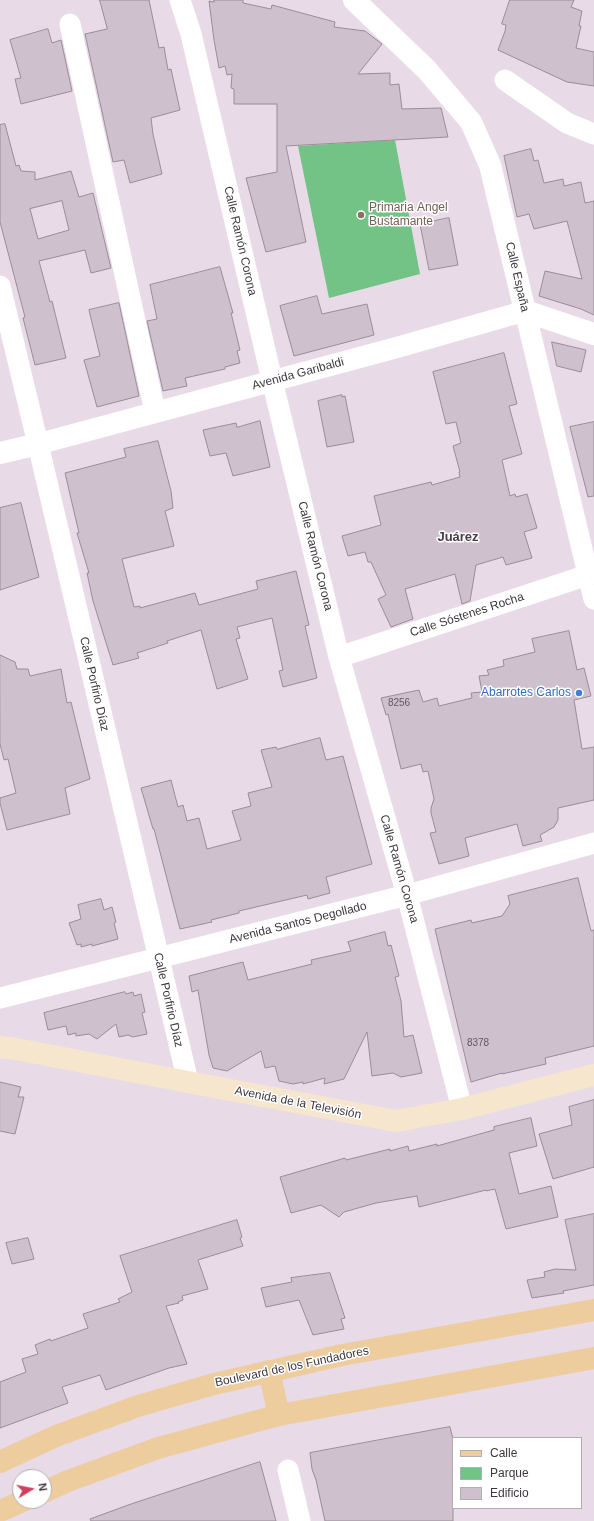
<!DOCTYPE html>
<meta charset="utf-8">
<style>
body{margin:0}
#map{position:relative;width:594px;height:1521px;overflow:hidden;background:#e9dae8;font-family:Arial,sans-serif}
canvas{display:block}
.legend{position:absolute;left:452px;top:1437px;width:130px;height:72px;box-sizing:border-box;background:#fff;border:1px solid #b2afb2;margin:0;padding:5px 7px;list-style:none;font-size:12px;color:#3e383e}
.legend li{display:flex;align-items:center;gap:8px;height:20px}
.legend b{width:20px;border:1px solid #b2afb2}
.north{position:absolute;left:12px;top:1469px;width:40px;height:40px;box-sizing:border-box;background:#fff;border:1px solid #b2afb2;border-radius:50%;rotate:80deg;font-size:11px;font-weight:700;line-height:16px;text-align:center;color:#3e383e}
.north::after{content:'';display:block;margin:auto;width:14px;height:18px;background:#d0405b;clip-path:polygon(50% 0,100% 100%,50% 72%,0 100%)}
</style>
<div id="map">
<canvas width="594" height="1521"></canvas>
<ul class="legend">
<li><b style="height:5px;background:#edcd9e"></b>Calle</li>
<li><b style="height:11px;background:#72c385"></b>Parque</li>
<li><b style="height:11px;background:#cfc0ce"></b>Edificio</li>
</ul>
<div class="north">N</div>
</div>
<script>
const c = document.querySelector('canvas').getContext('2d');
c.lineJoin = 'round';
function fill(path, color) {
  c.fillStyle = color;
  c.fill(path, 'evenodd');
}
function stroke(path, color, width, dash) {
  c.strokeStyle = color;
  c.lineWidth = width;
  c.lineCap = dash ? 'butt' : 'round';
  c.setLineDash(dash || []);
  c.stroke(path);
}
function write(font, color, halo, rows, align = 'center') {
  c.font = font + ' Arial,sans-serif';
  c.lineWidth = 3;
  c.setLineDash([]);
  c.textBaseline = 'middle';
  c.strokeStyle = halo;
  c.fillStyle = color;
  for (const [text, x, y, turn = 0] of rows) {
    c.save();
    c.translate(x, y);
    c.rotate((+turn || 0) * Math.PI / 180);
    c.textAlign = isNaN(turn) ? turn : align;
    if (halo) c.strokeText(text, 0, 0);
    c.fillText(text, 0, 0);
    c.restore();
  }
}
fill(new Path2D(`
 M395,140L420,274L329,298L298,146Z`), '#72c385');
const building = new Path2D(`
 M100,0H149L159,48L164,47L168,70L171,69L180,110L151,118L153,134L162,174L130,183L124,160L113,162L85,34L107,29Z
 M214,0H243V3L271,9L272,5L335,22L334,27L365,31L382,44L358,74L390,73V85L399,84L402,109L441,108L448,137L286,146L306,242L266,252L246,178L277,172V104H234V89L231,88L232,74L227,75L225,66L219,68L214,40L209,1L214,2Z
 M510,0H574L571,7L582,11L579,26H581L576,48L594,52V86L567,82L498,50L505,31L506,25L502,24Z
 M48,29L52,43L61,40L72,91L21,104L15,79L21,78L10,40Z
 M5,124L16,166L19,165L21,171L35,172V180L71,171L79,197L93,193L111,268L91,273L85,250L39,261L50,302L52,301L66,358L35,365L23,318L25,317L0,222V125ZM62,201L69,230L38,239L30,209Z
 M531,149L534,161L538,160L544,183L563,179L564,186L581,182L585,203L594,201V315L581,309L539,296L545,271L582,279L567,221L534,229L529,214L517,217L504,156Z
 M449,218L458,265L429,270L420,224Z
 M220,267L233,313H231L240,350L237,351L240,363L225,367V369L185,378L187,386L163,391L147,321L157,319L150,285Z
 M317,296L322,314L367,304L374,335L294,356L280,306Z
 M119,303L139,396L97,407L84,360L100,356L89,310Z
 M552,342L586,350L581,372L557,366Z
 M504,353L517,404L509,406L522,454L502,460L510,496L515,494L516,497L527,494L537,528L524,532L532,558L506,565L503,557L476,565L470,601L462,604L455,574L405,589L413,619L391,627L378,599L386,595L371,562H368L365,552L348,556L342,536L381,525L374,496L431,482L432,485L460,477L459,472H460L453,446L461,443L456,422L446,424L433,372Z
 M342,395V397L345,396L354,442L327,447L318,401Z
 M260,421L270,467L233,476L226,453L210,456L203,430L236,423L237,427Z
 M594,422V496L588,497L570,427Z
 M158,441L171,491L173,508L165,511L174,546L122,559L134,607L140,606V608L195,593L199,605L258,589L256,581L296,571L309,625L305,626L317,678L283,687L279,671L283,670L272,618L237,627L240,638L236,639L248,679L217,689L201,630L167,641L168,643L137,653L139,658L113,665L93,601L87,573H89L77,533H79L65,473L126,457L124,449Z
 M21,503L39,577L0,590V508Z
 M569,631L577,670L584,668L591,696L574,700L582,749L594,747V800L558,808V820L554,827L540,835L542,841L523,846L517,824L465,838L469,856L439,864L430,833L436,832L431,813V808L434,799L428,771L423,772L421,764L401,769L388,714L386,715L381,698L419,690L423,702L437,698L439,706L472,698L471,693L482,692L479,676L489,675L487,670L504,666L503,660L535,652L532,639Z
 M0,655L15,662L17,669H28L30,676L61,669L67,703L71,702L90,779L65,788L70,814L7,830L0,803V798L16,793L8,759L4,760L0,744Z
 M320,738L326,760L343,756L372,864L326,877L330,893L308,899L307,895L239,911V913L211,920L212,922L180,929L154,829H153L141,788L171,780L178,807L183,805L187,821L199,818L207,849L241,840L232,811L251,806L248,793L272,787L261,750L276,747L277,749Z
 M578,878L591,931L594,930V1046L545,1058L546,1064L502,1074V1073L471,1082L435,929L471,920L472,923L502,916L510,904L508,896Z
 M101,899L104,910L112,907L116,922L114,923L118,939L92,946V944L81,947V944L77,945L69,923L81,919L78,905Z
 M385,932L388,946L391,945L399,976L395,977L401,1001L404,1037L413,1035L422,1073L401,1077L393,1073L372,1076L367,1032L344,1079L324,1084L325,1078L303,1084V1082L293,1084L279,1081L275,1066L265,1068L261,1051L227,1071L213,1068L209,1055L198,990L192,992L189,976L243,962L248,980L312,964L311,960L351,951L348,942Z
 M125,992L126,994L133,992L134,996L141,994L145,1012L142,1013L147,1034L133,1037L128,1035L119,1037L116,1024L97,1039L89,1034L76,1036V1033L68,1035L66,1026L48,1030L44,1013Z
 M0,1082L21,1087L18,1097H24L15,1134L0,1131Z
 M594,1100V1167L553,1179L539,1134L572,1125L569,1107Z
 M531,1118L537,1146L509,1153L519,1194L551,1186L558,1217L506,1229L495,1189L486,1191V1190L419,1207L417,1196L376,1203L344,1212L339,1217L321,1205L291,1213L280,1177L345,1158L346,1160L390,1149V1151L408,1146L409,1151L437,1144V1146L494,1130V1127Z
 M594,1214V1285L563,1291L564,1293L532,1298L527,1280L545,1277L544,1272L555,1269L576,1270L565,1220Z
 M237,1220L242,1237L240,1238L243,1246L198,1260L208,1289L182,1296L183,1300L178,1302L179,1303L166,1306L187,1364L169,1368L106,1390L100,1375L62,1387L68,1403L0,1428V1382L26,1372L22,1359L38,1354L35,1345L50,1339L51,1341L88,1328L83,1314L120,1302L118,1299L132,1292L120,1256Z
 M28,1238L34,1259L12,1264L6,1243Z
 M330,1273L345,1318L341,1319L344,1329L313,1335L299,1300L266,1307L261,1288L292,1282L291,1278Z
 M450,1427L453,1439V1521H325L316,1480L312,1469L310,1453Z
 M260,1462L276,1521H91L90,1519L131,1504Z`);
fill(building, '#cfc0ce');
stroke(building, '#9a8c9a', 1);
stroke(new Path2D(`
 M180,0L191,34L272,380L339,657L407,895L462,1109
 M70,24L155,412
 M505,80L567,123L594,134
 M0,286L38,444L188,1082
 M38,444L395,348L525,311L594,599
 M339,657L594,573
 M0,998L407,895L594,843
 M288,1470L300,1521`), '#fff', 21);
stroke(new Path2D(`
 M354,0L427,70L471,122L490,165L525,311L594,334
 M0,453L38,444`), '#fff', 22);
stroke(new Path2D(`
 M0,1047L16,1049L188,1082L396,1121L462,1109L594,1075`), '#f6e6ce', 22);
stroke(new Path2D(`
 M269,1371L279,1415
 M0,1462L56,1436L138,1406L214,1384L342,1355L594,1310
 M44,1492L68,1481L158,1448L279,1415L594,1358
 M0,1511L23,1501`), '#edcd9e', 22);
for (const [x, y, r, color] of [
 [361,215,4,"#8d6e63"],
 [579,693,4,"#3f7fe0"]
]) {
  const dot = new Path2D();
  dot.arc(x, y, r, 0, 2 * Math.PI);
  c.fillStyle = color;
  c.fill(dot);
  stroke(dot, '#fff', 1.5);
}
write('10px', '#625a62', null, [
 ["8256",399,703],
 ["8378",478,1043]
]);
write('12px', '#785e54', '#fff', [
 ["Primaria Angel",369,208],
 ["Bustamante",369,222]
], 'left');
write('12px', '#3e383e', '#fff', [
 ["Calle Ramón Corona",240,241,77],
 ["Calle España",517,277,77],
 ["Avenida Garibaldi",298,374,-15],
 ["Calle Ramón Corona",315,556,76],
 ["Calle Sóstenes Rocha",467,615,-18],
 ["Calle Porfirio Díaz",94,684,77],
 ["Calle Ramón Corona",399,869,74],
 ["Avenida Santos Degollado",298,923,-14],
 ["Calle Porfirio Díaz",168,1000,77],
 ["Avenida de la Televisión",298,1103,11],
 ["Boulevard de los Fundadores",292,1367,-12]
]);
write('12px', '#366cbe', '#fff', [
 ["Abarrotes Carlos",571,693]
], 'right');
write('bold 13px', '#493d49', '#fff', [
 ["Juárez",458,537]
]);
</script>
